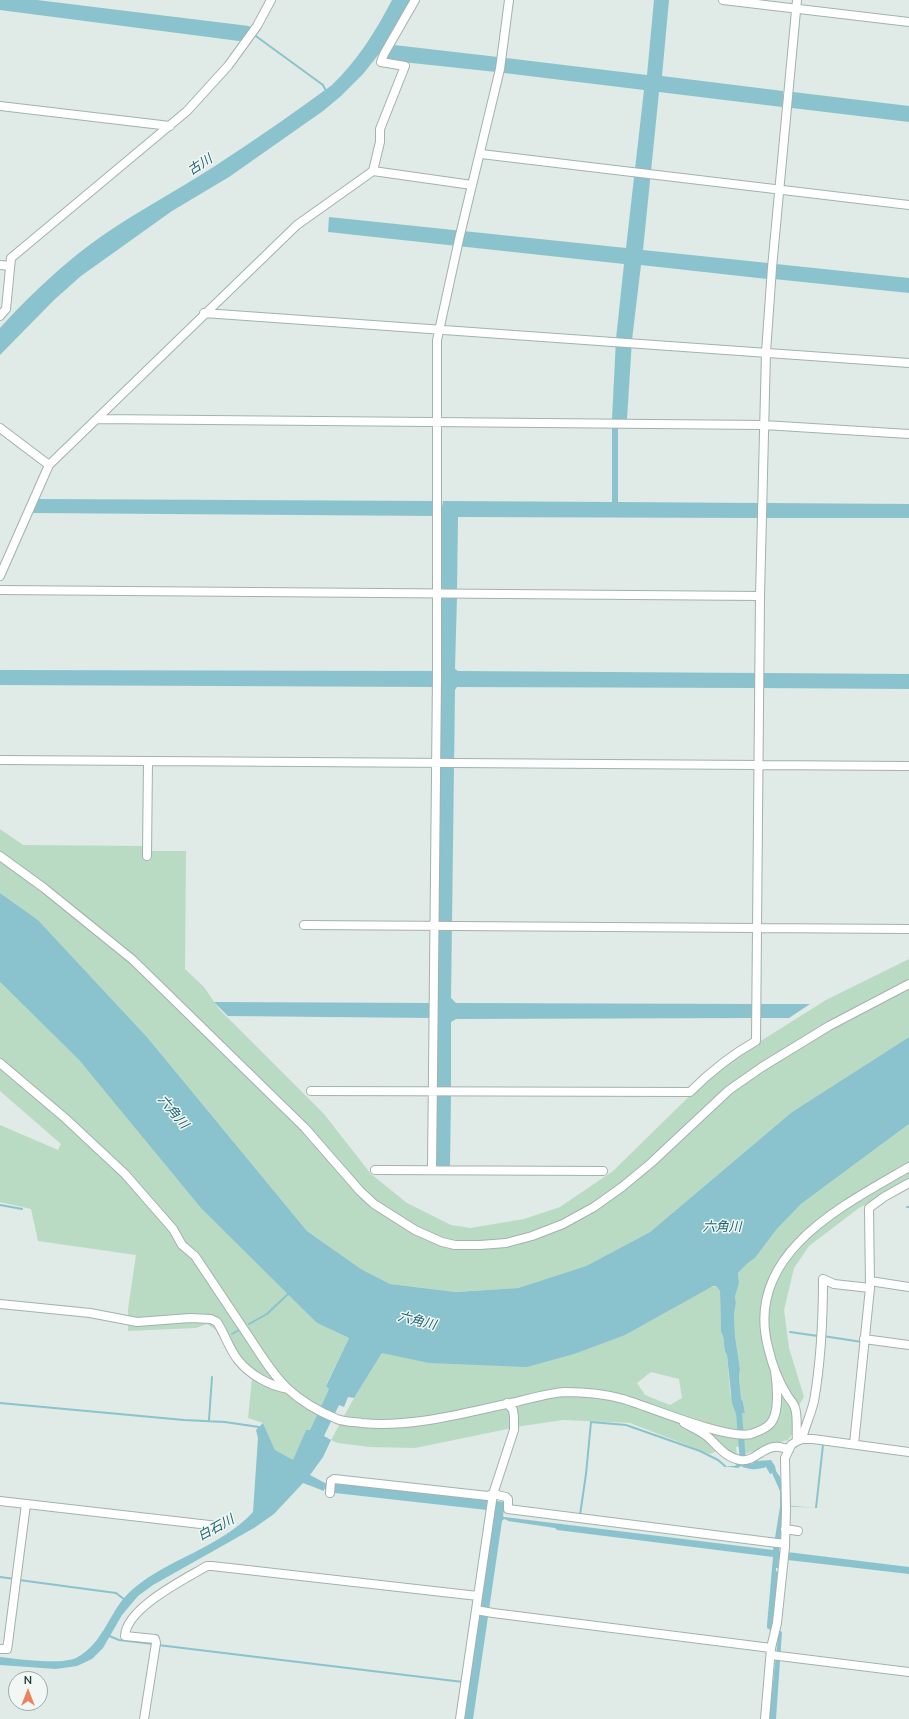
<!DOCTYPE html>
<meta charset="utf-8">
<style>
body{margin:0}
#map{position:relative;width:909px;height:1719px;overflow:hidden;background:#e0eae6;font-family:Mulish,sans-serif}
canvas{display:block}
.north{position:absolute;left:8px;top:1671px;width:40px;height:40px;box-sizing:border-box;background:#f0f7f4;border:1px solid #9eaba7;border-radius:50%;rotate:0deg;font-size:11px;font-weight:700;line-height:16px;text-align:center;color:#223a33}
.north::after{content:'';display:block;margin:auto;width:14px;height:18px;background:#eb815d;clip-path:polygon(50% 0,100% 100%,50% 72%,0 100%)}
</style>
<div id="map">
<canvas width="909" height="1719"></canvas>
<div class="north">N</div>
</div>
<script>
const c = document.querySelector('canvas').getContext('2d');
c.lineJoin = 'round';
function fill(path, color) {
  c.fillStyle = color;
  c.fill(path, 'evenodd');
}
function stroke(path, color, width, dash) {
  c.strokeStyle = color;
  c.lineWidth = width;
  c.lineCap = dash ? 'butt' : 'round';
  c.setLineDash(dash || []);
  c.stroke(path);
}
function write(font, color, halo, rows, align = 'center') {
  c.font = font + ' Mulish,"Noto Sans JP",sans-serif';
  c.lineWidth = 3;
  c.setLineDash([]);
  c.textBaseline = 'middle';
  c.strokeStyle = halo;
  c.fillStyle = color;
  for (const [text, x, y, turn = 0] of rows) {
    c.save();
    c.translate(x, y);
    c.rotate((+turn || 0) * Math.PI / 180);
    c.textAlign = isNaN(turn) ? turn : align;
    if (halo) c.strokeText(text, 0, 0);
    c.fillText(text, 0, 0);
    c.restore();
  }
}
fill(new Path2D(`
 M0,829L23,845L143,846L144,851H186L185,969L204,987L219,1009L324,1114L371,1174L407,1203L451,1225L470,1228L524,1219L560,1207L613,1171L712,1074L756,1044L826,1000L909,959V1037L792,1112L650,1232L586,1266L518,1288L456,1292L390,1284L361,1269L307,1231L147,1037L38,920L0,893Z
 M0,982L80,1061L317,1323L349,1338L326,1385L329,1389L310,1430H306L293,1461L275,1450L263,1423L248,1418L252,1379L236,1363L219,1332L207,1324L196,1328L128,1331V1309L136,1255L38,1241L31,1209L0,1202V1125L58,1150L61,1144L0,1091Z
 M909,1124V1181L859,1208L809,1246L794,1268L784,1310L789,1348L804,1397L793,1415L795,1430L788,1440L775,1443L745,1454L744,1446L736,1447L737,1456L722,1449L710,1454L630,1423L563,1420L522,1426L415,1448L370,1447L338,1443L331,1440L354,1398L382,1353L716,1286L720,1291L721,1332C726,1339 722,1348 727,1355L730,1392L736,1413L738,1437L742,1413H745L743,1402L741,1398L739,1378L740,1369L735,1336L734,1314L736,1303L735,1297L739,1283L738,1273L748,1263L755,1258L776,1230L801,1204ZM651,1372L679,1379L682,1398L670,1405L645,1395L637,1383Z`), '#badbc3');
fill(new Path2D(`
 M0,0H37L249,26L251,28L243,40L239,41L0,10Z
 M392,0H410L390,49L394,45L498,57L505,63L506,58L647,75L654,0H669L662,76L783,91V97L793,98V92L909,106V122L792,108V102L783,101L782,107L659,92L643,250L768,263V269L775,270L776,264L909,278V293L774,279L768,273L767,279L641,265L632,340L627,419H617V427H618V502L758,503V509H766V503L909,504V518H766V512L758,511V518L458,517L457,590H451V596H457L455,669L458,671L756,673V679H763V673L909,674V689L763,688V682L756,688L457,687L455,690L451,998L456,1003L752,1004V1010H760V1004H810L789,1018H760V1012H752V1018L456,1019L451,1022V1089H445V1096H451L450,1166H436L437,1096L442,1095L437,1089V1012L430,1018L228,1016L214,1002L430,1003L438,922L440,760L434,687L0,685V670L434,671L441,677L442,596L447,590L442,589V510H435L434,516L33,513L38,499L435,501V507H442L443,501L612,502V427H614V419H612L616,339L624,264L328,232L329,217L626,248L644,90L504,73V68L497,67L496,72L384,60L382,50L363,74L341,96L323,111L229,177L172,211L81,276L54,300L0,355V328C28,297 65,262 99,238C136,212 176,191 215,166C255,140 294,113 332,85C357,61 376,31 392,0Z
 M0,893L38,920L147,1037L307,1231L361,1269L390,1284L456,1292L518,1288L586,1266L650,1232L792,1112L909,1037V1124L801,1204L776,1230L755,1258L748,1263L738,1273L739,1283L735,1297L736,1303L734,1314L735,1336L740,1369L739,1378L741,1398L743,1402L745,1413H742L746,1462L752,1464L757,1461L771,1460L775,1466L776,1471L780,1477L783,1488L784,1505L815,1508L822,1445H824L817,1508L784,1506L781,1507V1511H783L779,1551L909,1567V1574L779,1559L778,1568H776V1571L778,1572L772,1626L782,1632L776,1719H769L778,1637L777,1634L767,1628V1625L773,1557L557,1530L555,1528L508,1521L507,1520L504,1519L502,1521L473,1719H464L495,1507L487,1510L335,1493V1492L324,1489V1491L303,1483L274,1514L254,1528L153,1585L138,1596L122,1615L103,1648L92,1659L77,1666L56,1669L0,1665V1657C17,1659 61,1665 76,1658C105,1643 109,1609 133,1589C169,1558 220,1548 253,1512L258,1438L256,1430L263,1423L275,1450L293,1460L306,1430H310L329,1389L326,1386L349,1338L317,1323L201,1208L80,1061L0,982ZM713,1286H716L720,1291L721,1332C726,1339 722,1348 727,1355L732,1403L736,1414L740,1463H737L735,1466H723L738,1468L741,1466C748,1470 758,1470 766,1467L770,1474L772,1473L780,1491V1507L773,1550L504,1517L503,1516L505,1502L336,1483L335,1485L325,1483L310,1475L323,1457L331,1440L324,1436L339,1405L344,1407L348,1397L354,1398L382,1353L429,1363L527,1367L574,1354L625,1335Z`), '#8ac3cd');
stroke(new Path2D(`
 M253,34L323,85L326,91
 M0,1205L22,1209
 M907,1207H909
 M249,1324L267,1314L289,1293
 M790,1332L818,1336
 M232,1334L239,1330
 M823,1336L862,1342
 M0,1403L184,1420L225,1422L259,1427L260,1429
 M209,1420L212,1377
 M580,1515L586,1474L591,1422L626,1425L700,1451L718,1460L725,1466
 M0,1577L15,1579
 M19,1580L116,1593L125,1600
 M107,1635L119,1640L154,1644
 M158,1645L463,1682`), '#8ac3cd', 2);
const minor = new Path2D(`
 M723,0L909,22
 M0,106L170,126
 M481,154L909,205
 M373,171L472,185
 M0,265L10,266
 M204,313L909,363
 M0,316L6,309L11,258L187,111L228,66L257,26L271,0
 M97,419L764,425L909,434
 M0,428L49,465
 M0,576L49,465L297,225L373,171L380,142V129L405,66L381,62L384,54L415,0
 M0,590L760,596
 M0,760L909,766
 M0,856L44,888L133,960L305,1128L360,1191L374,1204L415,1230L442,1242L455,1245H480L506,1243L532,1236L563,1224L594,1207L622,1187L651,1163L729,1090L762,1067L829,1026L909,984
 M147,856L148,761
 M304,925L909,929
 M0,1063L65,1118L125,1174L173,1229L182,1245L195,1256C213,1283 231,1310 249,1337C261,1355 273,1375 288,1389C302,1402 320,1412 337,1419C345,1422 354,1422 362,1423C414,1428 466,1412 516,1402C532,1398 549,1393 565,1392C584,1392 605,1394 623,1399C650,1407 727,1440 751,1434C757,1432 765,1429 770,1424C780,1413 777,1384 775,1371
 M311,1091L690,1092C710,1072 731,1055 756,1041L760,596L766,352L772,268L797,0
 M375,1170L603,1171
 M432,1170L437,676V340L460,235L500,69L509,0
 M870,1281L909,1287
 M0,1304L90,1313L137,1322L190,1318L211,1319L217,1322C225,1334 229,1349 238,1360C250,1375 270,1386 288,1389
 M864,1339L909,1345
 M684,1423C691,1427 701,1431 708,1437C719,1447 725,1457 740,1460C758,1463 765,1438 789,1450
 M802,1439C805,1426 811,1414 814,1401C821,1361 823,1320 823,1279L834,1284L870,1288
 M797,1441C796,1432 798,1416 795,1408C794,1403 789,1399 787,1395C778,1381 772,1364 768,1347C744,1254 842,1206 909,1167
 M854,1444L870,1288L869,1208L884,1197L909,1183
 M330,1493L331,1481L334,1479L488,1496L493,1494L506,1497L508,1499V1509L785,1544
 M0,1501L218,1526
 M785,1529L798,1531
 M476,1610L493,1613L771,1648
 M0,1649H7L8,1643L26,1504
 M771,1655L909,1672
 M144,1719L156,1643L155,1639L125,1636C126,1608 185,1579 207,1566H212L478,1596
 M460,1719L493,1494L514,1430V1417L513,1410L507,1403
 M765,1719L771,1648L777,1623L785,1547L786,1509L785,1458L791,1445L797,1441L802,1439H813L909,1452`);
stroke(minor, '#a3b2ad', 10);
stroke(minor, '#fff', 8);
write('italic 13px', '#1f6472', '#f0f7f4', [
 ["古川",200,165,-33],
 ["六角川",173,1112,50],
 ["六角川",722,1227],
 ["六角川",417,1321,14],
 ["白石川",216,1528,-29]
]);
</script>
